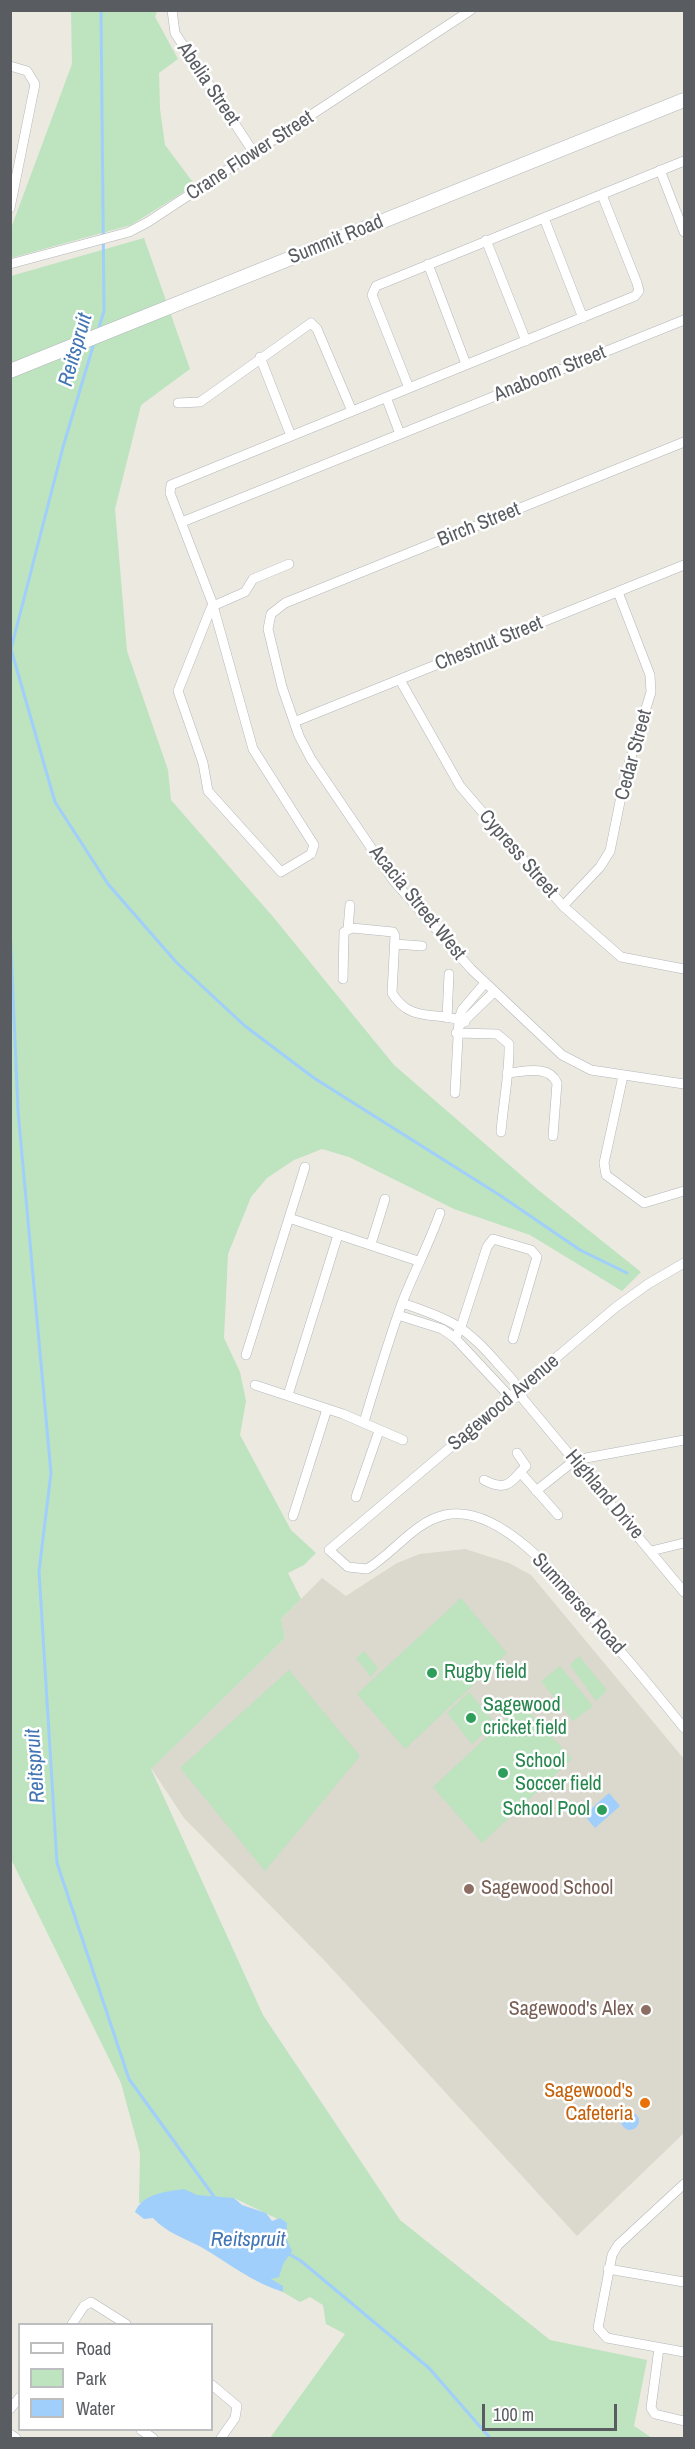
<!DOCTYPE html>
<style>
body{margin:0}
#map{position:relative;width:695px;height:2449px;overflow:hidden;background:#ebe9e0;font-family:"Archivo Narrow",sans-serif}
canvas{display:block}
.frame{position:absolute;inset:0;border:12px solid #595c61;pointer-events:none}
.legend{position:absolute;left:18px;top:2323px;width:195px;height:108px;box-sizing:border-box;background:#fff;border:2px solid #bdbec0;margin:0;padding:8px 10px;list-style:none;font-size:18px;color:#595c61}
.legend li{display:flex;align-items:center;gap:12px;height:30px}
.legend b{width:30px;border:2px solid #bdbec0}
.scale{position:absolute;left:482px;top:2404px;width:135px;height:27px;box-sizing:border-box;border:3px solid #595c61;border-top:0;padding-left:8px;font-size:18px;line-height:21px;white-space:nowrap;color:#595c61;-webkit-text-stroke:4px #fff;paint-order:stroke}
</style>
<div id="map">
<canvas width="695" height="2449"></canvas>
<div class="frame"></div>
<ul class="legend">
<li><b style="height:8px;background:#fff"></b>Road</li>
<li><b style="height:16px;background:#bde3bf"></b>Park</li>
<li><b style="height:16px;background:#a0cffb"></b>Water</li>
</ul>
<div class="scale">100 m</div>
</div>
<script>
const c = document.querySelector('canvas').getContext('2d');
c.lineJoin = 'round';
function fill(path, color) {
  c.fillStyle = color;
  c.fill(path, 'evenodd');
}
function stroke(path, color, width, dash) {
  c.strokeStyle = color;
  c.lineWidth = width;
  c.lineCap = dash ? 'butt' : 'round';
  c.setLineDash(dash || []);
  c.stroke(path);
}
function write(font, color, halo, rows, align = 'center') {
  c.font = font + ' "Archivo Narrow",sans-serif';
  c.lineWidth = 5;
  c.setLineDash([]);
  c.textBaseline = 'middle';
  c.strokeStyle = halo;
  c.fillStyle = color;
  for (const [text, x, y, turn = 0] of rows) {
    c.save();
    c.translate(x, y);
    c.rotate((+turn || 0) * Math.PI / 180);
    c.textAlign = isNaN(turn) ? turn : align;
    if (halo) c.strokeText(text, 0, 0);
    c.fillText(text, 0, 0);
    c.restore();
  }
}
fill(new Path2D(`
 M465,1549L509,1563L531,1575L684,1759V2133L577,2236L324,1960L184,1818L151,1768L285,1638L281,1619L322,1578L346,1596L397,1563L420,1554Z`), '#dbd8ce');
fill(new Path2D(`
 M71,11H157L155,17L178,59L159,73L160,109L165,145L195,185L131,225L11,258L10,231L72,64Z
 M144,238L190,369L141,405L115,509L127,651L168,770L171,800L274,918L394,1065L537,1189L641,1272L622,1291L530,1235L454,1209L349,1157L322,1149L294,1160L267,1178L251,1197L228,1254L224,1338L240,1372L246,1401L240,1435L291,1530L316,1553L304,1565L288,1573L301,1599L281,1619L285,1638L151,1769L263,2015L400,2220L550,2340L647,2360L634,2426L652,2438H270L345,2334L326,2324L323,2305L310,2297L300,2302L283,2292L271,2279L286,2223L234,2198L139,2203L140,2153L121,2083L11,1859V276Z
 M461,1598L507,1653L405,1749L357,1694Z
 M364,1651L378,1668L371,1677L356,1658Z
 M579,1656L607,1690L596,1701L570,1665Z
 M560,1666L593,1706L573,1721L541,1681Z
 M289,1670L360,1756L265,1871L180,1768Z
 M469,1692L495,1723L472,1744L447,1713Z
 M522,1704L572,1759L482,1843L433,1787Z`), '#bde3bf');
fill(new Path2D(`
 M609,1793L620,1806L595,1828L584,1815Z
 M621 2121a9 9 0 1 1 18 0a9 9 0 1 1-18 0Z
 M184,2189L197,2195L234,2198L242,2205L266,2213L272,2221L280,2218L287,2223L286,2238L292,2251L283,2264L279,2277L271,2279L283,2286V2292C253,2283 227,2262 201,2247C184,2238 167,2233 153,2218L144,2219L135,2212C143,2193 166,2192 184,2189Z`), '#a0cffb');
stroke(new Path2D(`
 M98,331L104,311L101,10
 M11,649L55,802L108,884L176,962L245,1026L314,1078L501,1196L580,1250L627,1273
 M11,649L63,447L94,343
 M10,926L18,1111L51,1473L39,1571L57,1863L129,2079L215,2198
 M289,2254L301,2261L429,2368L490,2438`), '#a0cffb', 3);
const minor = new Path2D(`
 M172,10L175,33L254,153
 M10,66L27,71L35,84L10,208
 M660,170L684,232
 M544,218L583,318
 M486,240L526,341
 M10,264L129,232L148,222L471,10
 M428,264L466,364
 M260,357L291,436
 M409,388L372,295L376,286L684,161
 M386,397L400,434
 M178,403L200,402L311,323L317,329L352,411
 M684,442L285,603L271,614L268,629L282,687L299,736L311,759L393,880L471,969L562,1055L591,1070L684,1084
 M182,522L684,320
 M289,564L253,579L245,592L213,606L211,608L178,691L203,763L208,791L281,872L311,854L314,845L253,749L212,602L170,493L171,485L635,296L639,291L637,283L602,195
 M400,680L460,786L563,906L621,957L684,969
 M294,722L684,565
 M563,906L600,867L610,851L625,777L651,692L650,675L618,592
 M348,929L350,905
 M395,944L422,946
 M343,979L344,932L352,928L393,932L395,936L392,993C411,1025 439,1010 465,1022
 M447,1018L449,974
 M460,1025L494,992
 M456,1033L497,1034L509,1044C510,1070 503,1105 501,1132
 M507,1073C524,1072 549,1064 557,1083L553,1136
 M623,1076L604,1163L606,1175L644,1203L684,1191
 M455,1093L459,1019L462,1010L485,983
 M289,1218L418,1261
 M371,1244L385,1199
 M684,1263L648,1284L616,1307L329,1550L348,1567L367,1569C394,1553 414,1522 445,1515C506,1501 577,1600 611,1640C636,1669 660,1698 684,1728
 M402,1303C450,1319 466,1326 499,1365C509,1376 519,1385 523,1399L684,1592
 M398,1315L442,1329L455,1338L511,1398H515
 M455,1338L461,1327L487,1247L493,1239L531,1250L537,1257L513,1339
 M246,1355L305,1167
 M255,1385L343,1414L403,1440
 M288,1395L338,1235
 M364,1422C376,1382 388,1342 402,1303C414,1272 429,1244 440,1213
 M520,1472L558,1515
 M484,1480C507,1492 510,1483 526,1466L517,1453
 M536,1491L575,1460L684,1440
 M356,1497L379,1431
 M293,1516L327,1409
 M651,1551L684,1543
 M684,2184L618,2245L612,2255L598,2328L607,2338L684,2352
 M608,2269L684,2282
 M72,2324L84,2306L91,2302L126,2324
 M659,2348L651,2408L655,2414L684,2421
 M212,2385L237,2406L235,2418L221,2438
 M10,2409L20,2397
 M141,2430L153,2438
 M10,2434L16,2438`);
const secondary = new Path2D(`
 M10,371L684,100`);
stroke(minor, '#b3b6ba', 10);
stroke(secondary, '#b4b7bc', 15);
stroke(minor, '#fff', 9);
stroke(secondary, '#fff', 14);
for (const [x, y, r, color] of [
 [432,1673,6,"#2e9e5b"],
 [471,1718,6,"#2e9e5b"],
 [503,1773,6,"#2e9e5b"],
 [602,1810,6,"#2e9e5b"],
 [469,1889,6,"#8d6e63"],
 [646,2010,6,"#8d6e63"],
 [645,2103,6,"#e8710a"]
]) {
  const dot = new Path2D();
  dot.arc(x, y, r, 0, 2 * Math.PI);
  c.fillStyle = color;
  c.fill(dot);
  stroke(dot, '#fff', 2);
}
write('20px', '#595c61', '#fff', [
 ["Abelia Street",208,84,56],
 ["Crane Flower Street",250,156,-33],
 ["Summit Road",336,240,-22],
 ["Anaboom Street",550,374,-22],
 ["Birch Street",479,525,-22],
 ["Chestnut Street",489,644,-22],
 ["Cedar Street",634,755,-75],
 ["Cypress Street",518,854,49],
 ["Acacia Street West",417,903,51],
 ["Sagewood Avenue",504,1403,-40],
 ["Highland Drive",604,1495,50],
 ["Summerset Road",578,1604,48]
]);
write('20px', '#27864d', '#fff', [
 ["Rugby field",444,1673],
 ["Sagewood",483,1706],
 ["cricket field",483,1729],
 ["School",515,1762],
 ["Soccer field",515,1785],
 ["School Pool",590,1810,"right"]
], 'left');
write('20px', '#785e54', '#fff', [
 ["Sagewood School",481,1889],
 ["Sagewood's Alex",634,2010,"right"]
], 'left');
write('20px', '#c56008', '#fff', [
 ["Sagewood's",633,2092],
 ["Cafeteria",633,2115]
], 'right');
write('italic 21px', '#4275b4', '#fff', [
 ["Reitspruit",76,350,-74],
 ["Reitspruit",36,1766,-94],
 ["Reitspruit",248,2240]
]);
</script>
